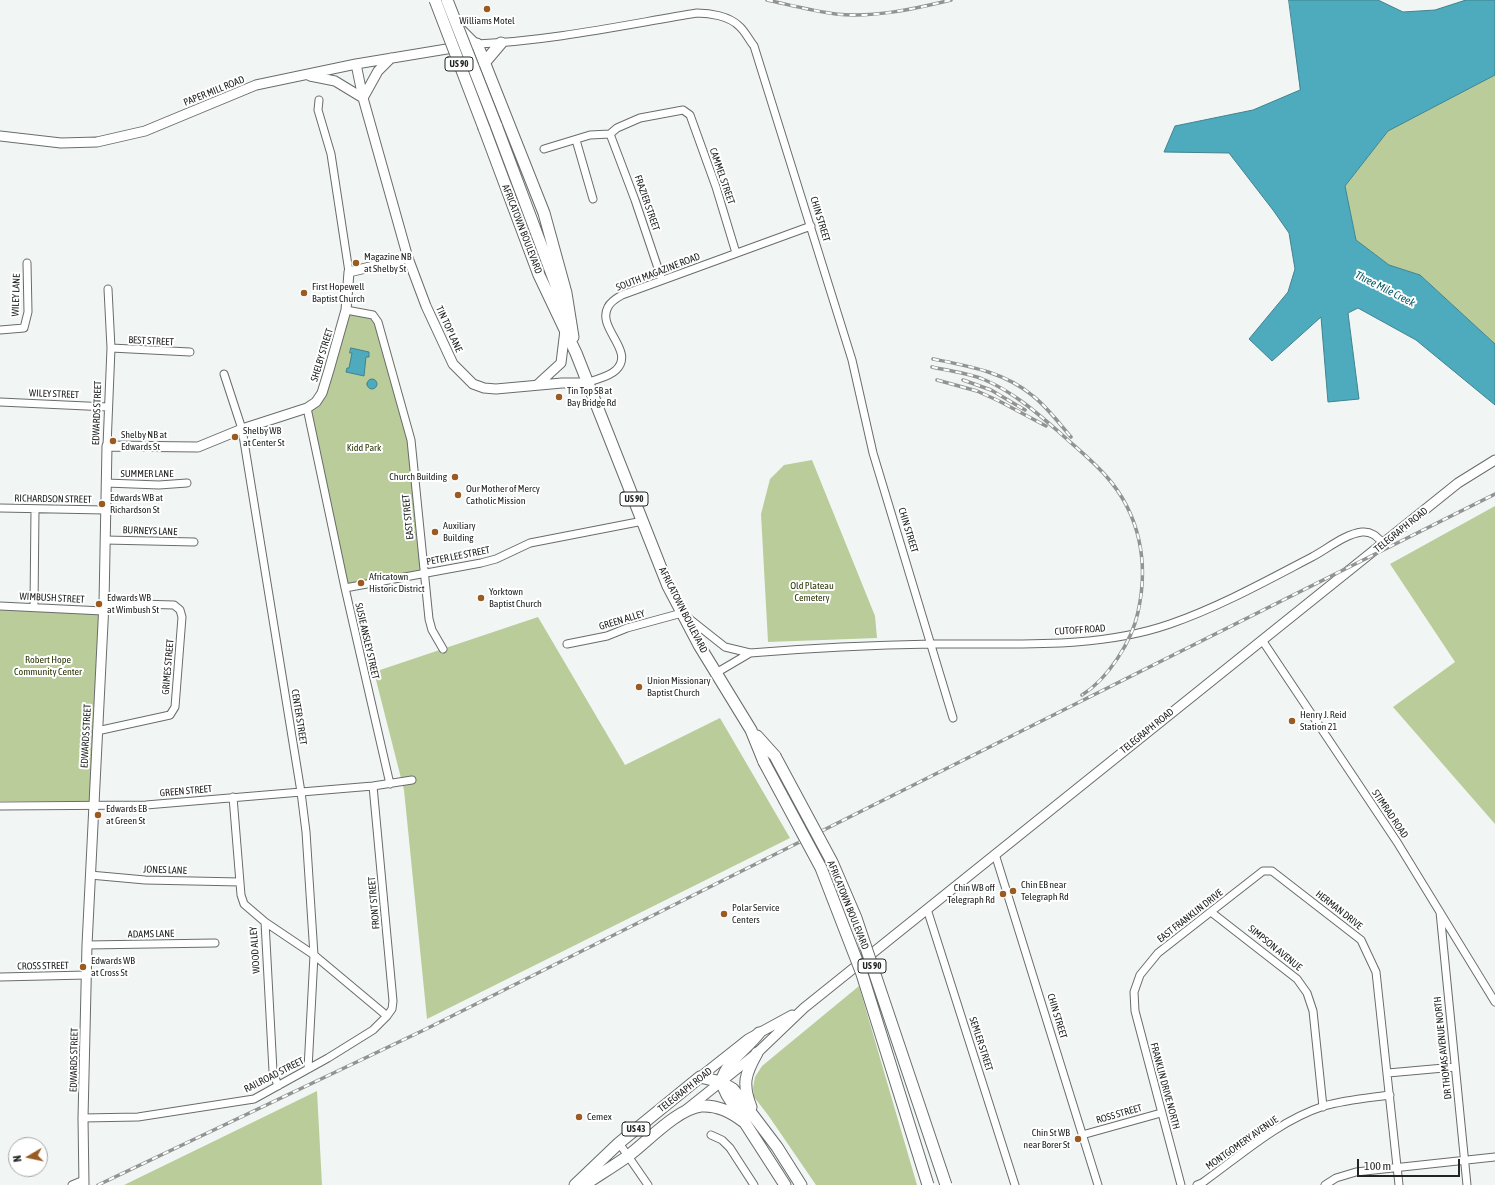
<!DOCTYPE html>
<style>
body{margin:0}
#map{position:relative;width:1495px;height:1185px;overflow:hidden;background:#f1f6f4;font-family:"Asap Condensed",sans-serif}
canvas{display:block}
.north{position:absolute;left:8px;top:1137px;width:40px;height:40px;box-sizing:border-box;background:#fff;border:1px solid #a7a8a7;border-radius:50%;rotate:261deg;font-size:11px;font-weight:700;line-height:16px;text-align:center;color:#232524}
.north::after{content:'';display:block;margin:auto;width:14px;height:18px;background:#9a5b22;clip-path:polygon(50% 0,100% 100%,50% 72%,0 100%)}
.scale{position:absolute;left:1357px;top:1159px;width:103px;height:18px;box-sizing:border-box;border:2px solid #232524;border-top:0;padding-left:5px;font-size:12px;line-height:14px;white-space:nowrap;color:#232524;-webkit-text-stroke:3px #fff;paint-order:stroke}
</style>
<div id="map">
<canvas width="1495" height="1185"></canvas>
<div class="north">N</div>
<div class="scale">100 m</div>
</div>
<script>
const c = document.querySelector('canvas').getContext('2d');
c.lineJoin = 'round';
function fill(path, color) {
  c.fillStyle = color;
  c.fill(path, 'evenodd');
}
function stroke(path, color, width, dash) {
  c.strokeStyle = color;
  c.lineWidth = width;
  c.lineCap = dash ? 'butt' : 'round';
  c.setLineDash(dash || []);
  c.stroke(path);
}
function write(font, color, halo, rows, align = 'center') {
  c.font = font + ' "Asap Condensed",sans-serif';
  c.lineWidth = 4;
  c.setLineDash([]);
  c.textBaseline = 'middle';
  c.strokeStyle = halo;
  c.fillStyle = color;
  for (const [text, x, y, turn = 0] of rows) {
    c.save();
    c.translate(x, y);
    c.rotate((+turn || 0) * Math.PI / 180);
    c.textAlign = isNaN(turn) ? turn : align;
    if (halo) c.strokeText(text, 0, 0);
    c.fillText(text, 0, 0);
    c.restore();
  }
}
fill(new Path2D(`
 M1495,75V344L1420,275L1389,265L1356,240L1345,186L1388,131Z
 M346,310L373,315L411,440L423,573L345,588L307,408L316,402Z
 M812,460L875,616L877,638L768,642L761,514L770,479L784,465Z
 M1495,506V824L1393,707L1455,662L1390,564Z
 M0,610L99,614L90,801H0Z
 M538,617L625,765L720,718L790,838L427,1019L404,790L374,672Z
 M859,986L917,1185H816L768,1115L754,1097L753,1088L755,1077L762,1066Z
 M317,1091L322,1185H124Z`), '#b9cc99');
const water = new Path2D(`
 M1289,0H1378L1403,12L1435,10L1466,0H1495V75L1388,131L1345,186L1356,240L1389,265L1420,275L1495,344V405L1416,340L1358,308L1348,313L1359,399L1328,402L1321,317L1272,361L1249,339L1288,292L1295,269L1289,233L1273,210L1229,153L1164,152L1175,126L1253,110L1300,90Z
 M351,348L369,352V357H366L364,376L346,372L347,368H349L352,353H350Z
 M367 384a5 5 0 1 1 10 0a5 5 0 1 1-10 0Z`);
fill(water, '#4dabbd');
stroke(water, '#40838f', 1);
const street = new Path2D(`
 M459,26L477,44C551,41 624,25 697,13C710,13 729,16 739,26C745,31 749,40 754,46L852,360L873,453L953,718
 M319,100L318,110L331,154L349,272
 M610,134L635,200L662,280
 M576,140L593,199
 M544,149L590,135L610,134L617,128L640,118L683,110L690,115L716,187L736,253
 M346,310L373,315L378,322L411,440L429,619L432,630L443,649
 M0,330L24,328L28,312L27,263
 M111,348L190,352
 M224,374L242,429L301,792L306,832L314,955L308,1069
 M587,383C596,379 609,377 616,370C636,351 596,328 608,307C611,301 617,298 622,295L811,226
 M0,402L108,407
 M307,408L345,588L390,784
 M107,446L111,348L108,289
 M106,483L159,485L187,483
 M0,508L105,510
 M105,540L194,542
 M345,588L481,563L496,559L530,543L643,521
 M0,606L103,611
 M34,607L35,509
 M1262,640L1397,842L1495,1002
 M567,644L607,636L627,628L682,613L725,647L750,653C811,648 872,645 933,644C1011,643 1095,650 1170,624C1219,607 1266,581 1312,557C1327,549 1345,534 1362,532C1372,531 1377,537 1384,544
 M716,673L750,653
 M97,731L170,715L175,707L182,617L180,610L174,605L104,603
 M233,797L241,895L244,904L265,922L273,1071L278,1086
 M0,806L146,805L373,786L412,780
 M995,854L1098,1185
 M90,875L145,880L240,882
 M927,909L1015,1185
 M1211,912L1297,979L1307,993L1313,1011L1323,1107
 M1440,912L1467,1185
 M265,922L314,955L387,1016
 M87,945L215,943
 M0,977L87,975
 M1388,1073L1455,1067
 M83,1118L138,1117L254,1099L328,1058L373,1030L387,1016L392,1009L393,1001L373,786
 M711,1135L722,1140L730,1148L754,1185
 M1082,1135L1161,1113
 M619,1143L648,1185
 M72,1185L84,1180
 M1181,1185L1135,1011L1134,992L1140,975L1158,953L1263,871H1272L1361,940L1376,972L1399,1185
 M1197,1185L1202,1183C1240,1156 1278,1121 1324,1106C1345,1100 1368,1098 1390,1095
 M1325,1185L1336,1178L1356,1172L1495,1157`);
const secondary = new Path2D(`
 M356,64L363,98L408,258L426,306L453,364L473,384L484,388L496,389L562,383H587
 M310,76L335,81L363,98L378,71L391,58
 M0,136L61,143L97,142L145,131L256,85L356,64L477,44
 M537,385L561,363L565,330
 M700,1077L748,1039L792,1015
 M687,1109L757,1053L804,1008L1458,483L1495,460
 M84,1185L83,1118L87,945L104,603L107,446L198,447L242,429L307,408L316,402L322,393L329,370L346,310L349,272L408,258`);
const primary = new Path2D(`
 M477,44L544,213L566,293L573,337
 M484,63L501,43
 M496,125L556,285L561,310
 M484,128L539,275L576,353L668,586L699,645L751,730L764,762
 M757,736L775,756
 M759,1033C744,1052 728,1059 721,1082L727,1095L785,1185
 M751,1107C742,1084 745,1074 757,1053
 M575,1185L619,1143L700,1077L721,1082L733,1089L777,1147L801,1185
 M584,1185C599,1175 614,1166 628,1156C648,1141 677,1109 701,1106C718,1105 731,1112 744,1122`);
stroke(street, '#686d6b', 9);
stroke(secondary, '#686d6b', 11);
stroke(primary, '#686d6b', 13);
stroke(street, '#fff', 7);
stroke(secondary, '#fff', 9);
stroke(primary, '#fff', 11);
const rail = new Path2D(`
 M767,0C790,5 813,11 836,14C874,18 914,9 951,0
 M933,359C968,366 1005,372 1033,396C1047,407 1059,423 1071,437
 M932,367C949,371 969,373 985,380C1013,392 1036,412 1059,432C1074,446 1092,460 1106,476C1140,514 1149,563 1138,612C1132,641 1108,679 1082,695
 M937,380L977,391L999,401L1046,426
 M963,380L991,390L1025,410
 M98,1185L424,1030L1495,494`);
stroke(rail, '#919493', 3.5);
stroke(rail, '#fff', 2, [6]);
const primaryBridge = new Path2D(`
 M435,0L484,128
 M447,0L496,125
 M775,756L832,862L856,918L946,1185
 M764,762L821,868L862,974L928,1185`);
stroke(primaryBridge, '#686d6b', 13, []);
stroke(primaryBridge, '#fff', 11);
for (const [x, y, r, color] of [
 [487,9,4,"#9a5b22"],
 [356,263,4,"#9a5b22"],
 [304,293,4,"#9a5b22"],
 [559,397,4,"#9a5b22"],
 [235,437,4,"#9a5b22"],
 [113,441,4,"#9a5b22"],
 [455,477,4,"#9a5b22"],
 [458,495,4,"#9a5b22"],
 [102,504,4,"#9a5b22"],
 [435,532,4,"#9a5b22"],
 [361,583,4,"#9a5b22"],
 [481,598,4,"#9a5b22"],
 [99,604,4,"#9a5b22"],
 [639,687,4,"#9a5b22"],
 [1292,721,4,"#9a5b22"],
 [98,815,4,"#9a5b22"],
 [1013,891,4,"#9a5b22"],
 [1003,894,4,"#9a5b22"],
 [724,914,4,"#9a5b22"],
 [83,967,4,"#9a5b22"],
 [579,1117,4,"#9a5b22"],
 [1078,1139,4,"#9a5b22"]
]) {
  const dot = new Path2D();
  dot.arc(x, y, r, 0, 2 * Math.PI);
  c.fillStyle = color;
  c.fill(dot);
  stroke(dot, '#fff', 1.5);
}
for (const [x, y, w] of [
 [459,64,28],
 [634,499,28],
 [872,966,28],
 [636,1129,28]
]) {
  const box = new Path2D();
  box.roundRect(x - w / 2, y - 7, w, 14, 3);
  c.fillStyle = '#fff';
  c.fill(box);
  stroke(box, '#232524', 1);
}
write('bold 9px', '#232524', null, [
 ["US 90",459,64],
 ["US 90",634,499],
 ["US 90",872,966],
 ["US 43",636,1129]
]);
write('10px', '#232524', '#fff', [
 ["Williams Motel",487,21,"center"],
 ["Magazine NB",364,257],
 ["at Shelby St",364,269],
 ["First Hopewell",312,287],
 ["Baptist Church",312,299],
 ["Tin Top SB at",567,391],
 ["Bay Bridge Rd",567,403],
 ["Shelby WB",243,431],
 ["at Center St",243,443],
 ["Shelby NB at",121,435],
 ["Edwards St",121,447],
 ["Church Building",447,477,"right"],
 ["Our Mother of Mercy",466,489],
 ["Catholic Mission",466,501],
 ["Edwards WB at",110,498],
 ["Richardson St",110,510],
 ["Auxiliary",443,526],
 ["Building",443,538],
 ["Africatown",369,577],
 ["Historic District",369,589],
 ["Yorktown",489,592],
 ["Baptist Church",489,604],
 ["Edwards WB",107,598],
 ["at Wimbush St",107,610],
 ["Union Missionary",647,681],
 ["Baptist Church",647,693],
 ["Henry J. Reid",1300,715],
 ["Station 21",1300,727],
 ["Edwards EB",106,809],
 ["at Green St",106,821],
 ["Chin EB near",1021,885],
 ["Telegraph Rd",1021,897],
 ["Chin WB off",995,888,"right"],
 ["Telegraph Rd",995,900,"right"],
 ["Polar Service",732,908],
 ["Centers",732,920],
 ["Edwards WB",91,961],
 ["at Cross St",91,973],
 ["Cemex",587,1117],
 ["Chin St WB",1070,1133,"right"],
 ["near Borer St",1070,1145,"right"]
], 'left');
write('10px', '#232524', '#fff', [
 ["PAPER MILL ROAD",214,91,-22],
 ["CAMMEL STREET",722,176,71],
 ["FRAZIER STREET",647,203,71],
 ["CHIN STREET",820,219,73],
 ["AFRICATOWN BOULEVARD",522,229,69],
 ["SOUTH MAGAZINE ROAD",658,272,-21],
 ["WILEY LANE",16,295,-88],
 ["TIN TOP LANE",449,329,65],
 ["BEST STREET",151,341,3],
 ["SHELBY STREET",322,355,-73],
 ["WILEY STREET",54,394,2],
 ["EDWARDS STREET",97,413,-88],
 ["SUMMER LANE",147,474],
 ["RICHARDSON STREET",53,499,1],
 ["EAST STREET",408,517,-96],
 ["CHIN STREET",908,530,73],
 ["TELEGRAPH ROAD",1401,530,-39],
 ["BURNEYS LANE",150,531,2],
 ["PETER LEE STREET",458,556,-11],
 ["WIMBUSH STREET",52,598,3],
 ["AFRICATOWN BOULEVARD",683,610,63],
 ["GREEN ALLEY",622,620,-17],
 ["CUTOFF ROAD",1080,630,-4],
 ["SUSIE ANSLEY STREET",367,641,77],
 ["GRIMES STREET",168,667,-85],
 ["CENTER STREET",299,717,81],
 ["TELEGRAPH ROAD",1147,731,-39],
 ["EDWARDS STREET",86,736,-87],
 ["GREEN STREET",186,791,-5],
 ["STIMRAD ROAD",1390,814,56],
 ["JONES LANE",165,870,2],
 ["FRONT STREET",374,903,-95],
 ["AFRICATOWN BOULEVARD",848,905,68],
 ["HERMAN DRIVE",1339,910,38],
 ["EAST FRANKLIN DRIVE",1190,916,-38],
 ["ADAMS LANE",151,934,-1],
 ["SIMPSON AVENUE",1275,948,39],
 ["WOOD ALLEY",255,950,-94],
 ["CROSS STREET",43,966,-1],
 ["CHIN STREET",1057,1016,73],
 ["SEMLER STREET",981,1044,72],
 ["DR THOMAS AVENUE NORTH",1443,1048,-96],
 ["EDWARDS STREET",74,1060,-89],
 ["RAILROAD STREET",274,1075,-27],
 ["FRANKLIN DRIVE NORTH",1165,1086,75],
 ["TELEGRAPH ROAD",685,1090,-38],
 ["ROSS STREET",1119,1114,-16],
 ["MONTGOMERY AVENUE",1242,1143,-35]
]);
write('10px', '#293705', '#fff', [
 ["Kidd Park",364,448],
 ["Old Plateau",812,586],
 ["Cemetery",812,598],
 ["Robert Hope",48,660],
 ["Community Center",48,672]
]);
write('italic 11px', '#0a5b68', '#fff', [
 ["Three Mile Creek",1385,289,27]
]);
</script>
